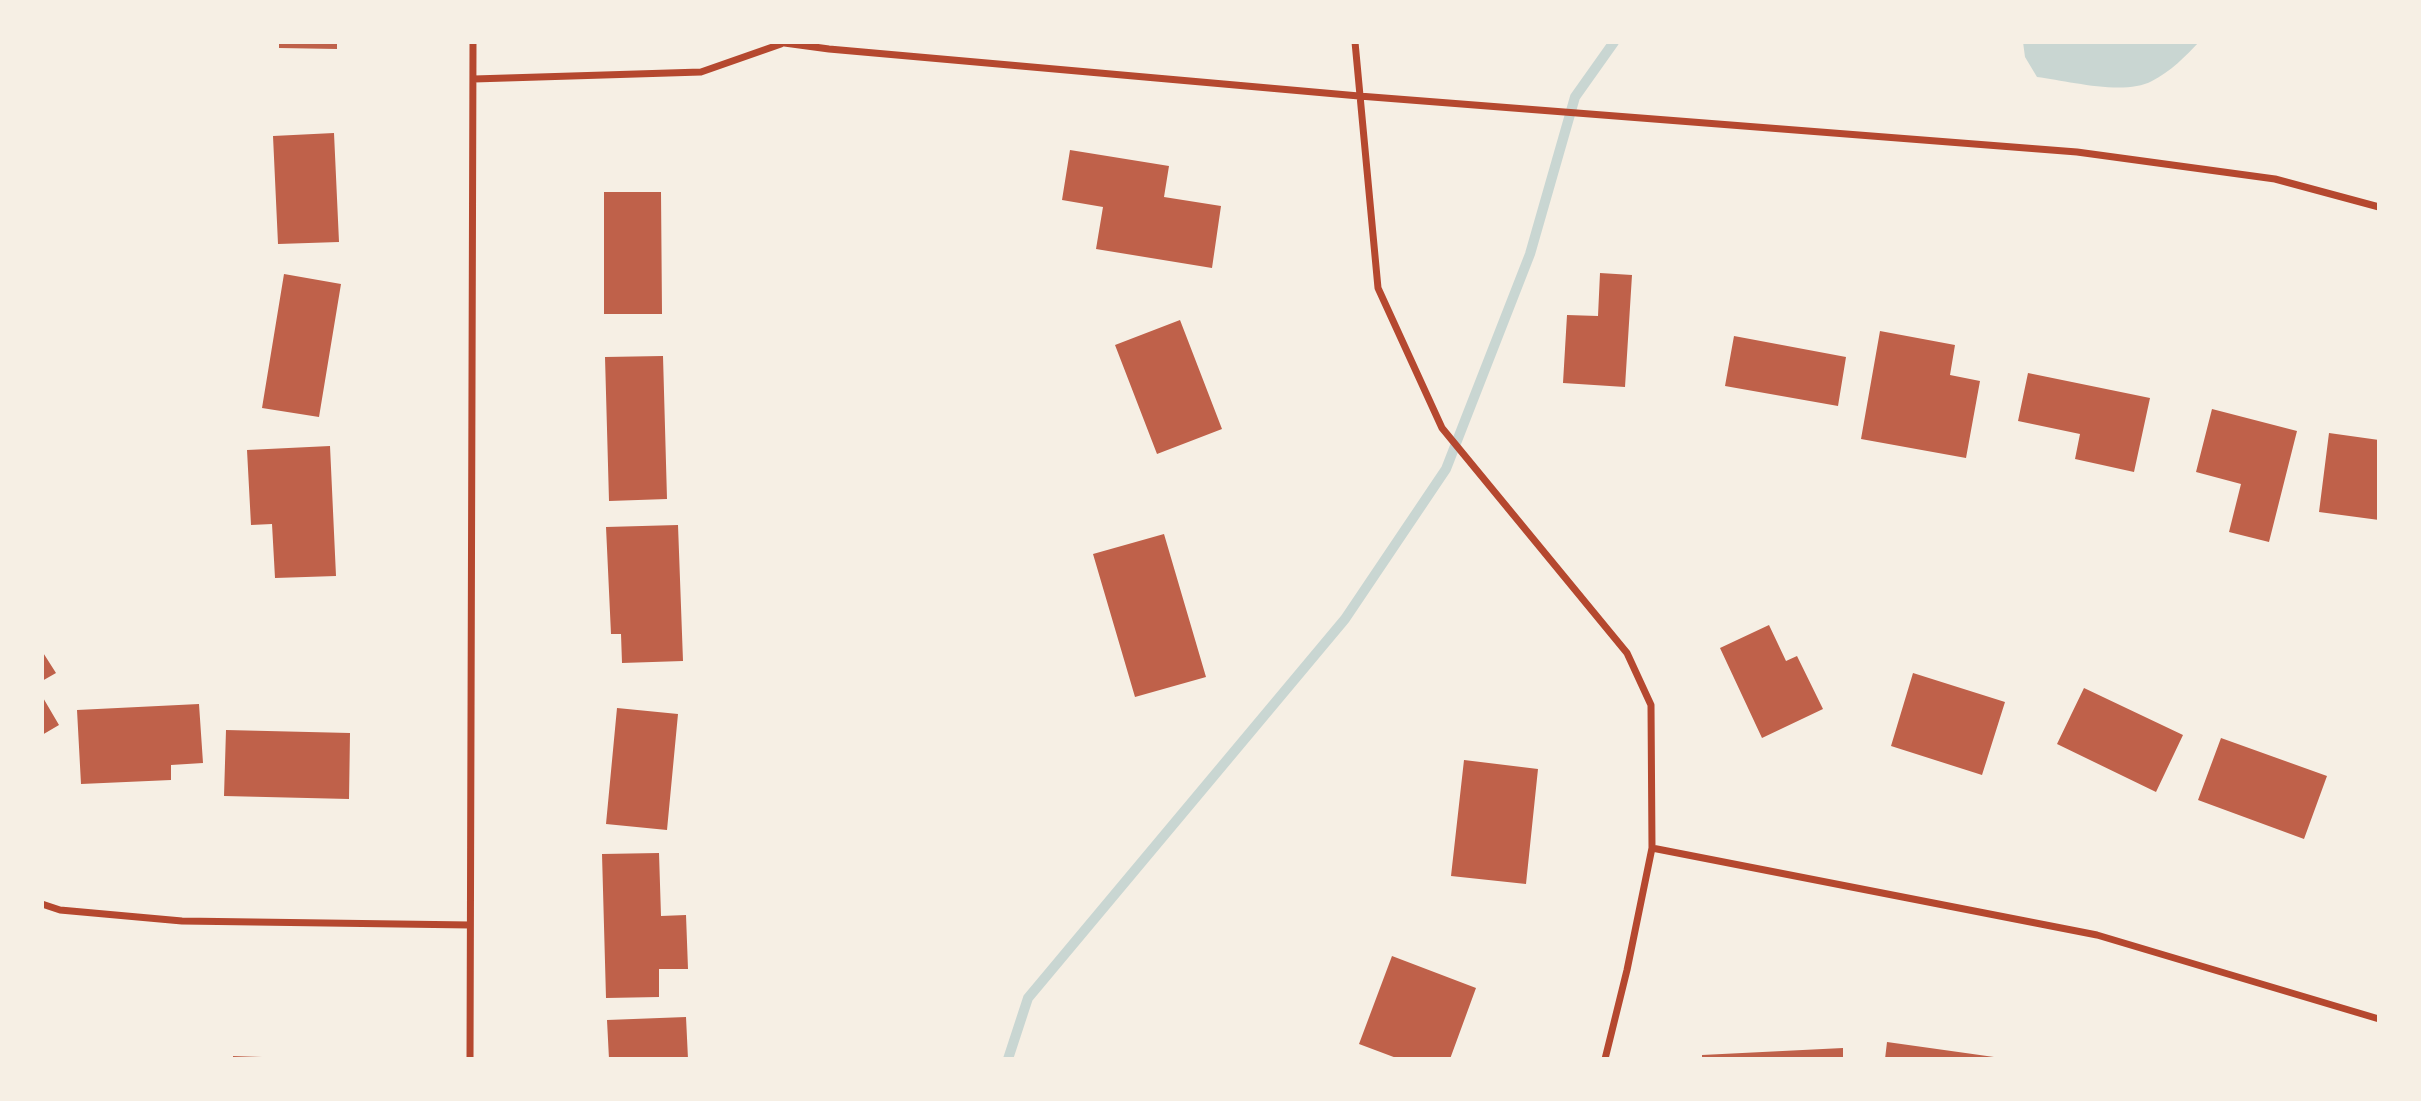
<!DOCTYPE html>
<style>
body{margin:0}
#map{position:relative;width:2421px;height:1101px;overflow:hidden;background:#f6efe4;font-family:Spectral,serif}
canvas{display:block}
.frame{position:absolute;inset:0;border:44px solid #f6efe4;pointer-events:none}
</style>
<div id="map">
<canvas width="2421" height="1101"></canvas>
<div class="frame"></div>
</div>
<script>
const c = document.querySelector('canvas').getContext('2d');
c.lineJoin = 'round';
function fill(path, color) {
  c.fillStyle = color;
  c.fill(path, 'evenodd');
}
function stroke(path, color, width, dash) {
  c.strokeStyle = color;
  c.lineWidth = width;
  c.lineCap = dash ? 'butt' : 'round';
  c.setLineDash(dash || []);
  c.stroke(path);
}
fill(new Path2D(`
 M2023,42H2199C2186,56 2170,72 2152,81C2124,96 2069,81 2037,77L2025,57Z`), '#c9d6d2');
stroke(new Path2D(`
 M1008,1059L1028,998L1345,619L1446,469L1530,254L1575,97L1614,42`), '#c9d6d2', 10);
fill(new Path2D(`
 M279,42H337V49L279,48Z
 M334,133L339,242L278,244L273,136Z
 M1070,150L1169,166L1164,197L1221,206L1212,268L1096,249L1103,207L1062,200Z
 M604,192H661L662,314H604Z
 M1600,273L1632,275L1625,387L1563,383L1567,315L1598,316Z
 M284,274L341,284L319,417L262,408Z
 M1180,320L1222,429L1157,454L1115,345Z
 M1880,331L1955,345L1950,375L1980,381L1966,458L1861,439Z
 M1734,336L1846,357L1838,406L1725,386Z
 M663,356L667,499L609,501L605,357Z
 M2028,373L2150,398L2134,472L2075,459L2080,434L2018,421Z
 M2212,409L2297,431L2269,542L2229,532L2241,484L2196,472Z
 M2329,433L2379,440V520L2319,512Z
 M330,446L336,576L275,578L272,524L251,525L247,450Z
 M678,525L683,661L622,663L621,634H611L606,527Z
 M1164,534L1206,677L1135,697L1093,554Z
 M1769,625L1786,661L1797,656L1823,709L1762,738L1720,648Z
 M42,651L56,673L42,681Z
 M1913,673L2005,702L1982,775L1891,746Z
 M2084,688L2183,735L2156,792L2057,744Z
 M42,696L59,725L42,735Z
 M199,704L203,763L171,765V780L81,784L77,710Z
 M617,708L678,714L667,830L606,824Z
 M226,730L350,733L349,799L224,796Z
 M2221,738L2327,776L2304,839L2198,800Z
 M1464,760L1538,769L1526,884L1451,876Z
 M659,853L661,916L686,915L688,969H659V997L606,998L602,854Z
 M1392,956L1476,988L1450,1059H1399L1359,1044Z
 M686,1017L688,1059H609L607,1020Z
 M1887,1042L1994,1057V1059H1885Z
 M1843,1048V1059H1702V1055Z
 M233,1056L262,1057V1059H233Z`), '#bf614a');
stroke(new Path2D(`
 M777,42L829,49L1359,96L2077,152L2275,179L2379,207
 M1355,42L1378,288L1442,428L1627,653L1651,705L1652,848L1627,970L1605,1059
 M474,79L701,72L781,44
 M1652,848L2097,935L2379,1019
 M42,904L60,910L182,921L470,925
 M470,1059L473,42`), '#b5482f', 7);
</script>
